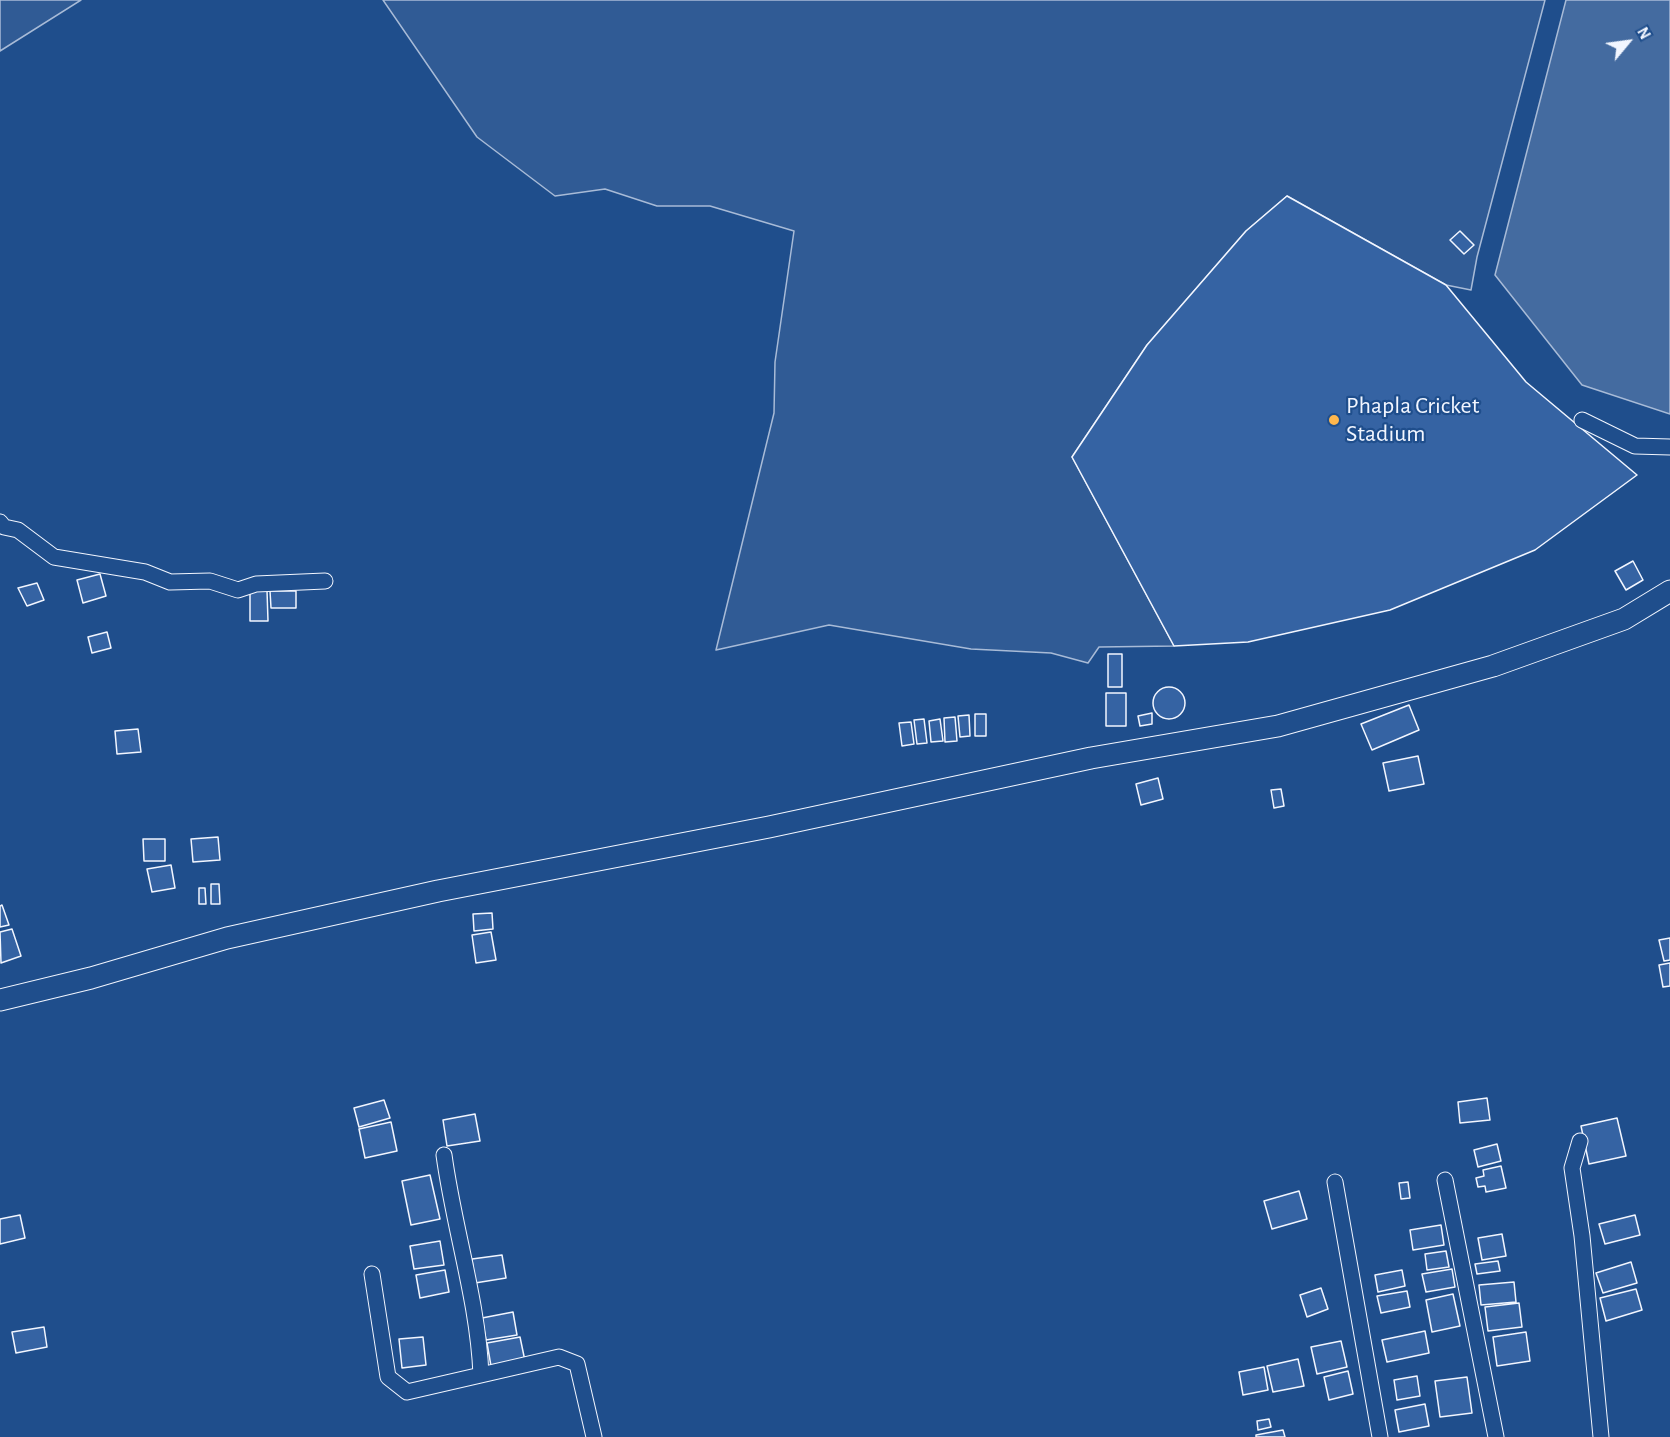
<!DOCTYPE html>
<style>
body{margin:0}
#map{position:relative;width:1670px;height:1437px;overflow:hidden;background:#1f4e8c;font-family:"Alegreya Sans",sans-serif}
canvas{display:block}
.north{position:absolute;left:1598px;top:12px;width:60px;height:60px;-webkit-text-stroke:4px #1f4e8c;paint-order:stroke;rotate:61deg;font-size:16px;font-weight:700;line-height:24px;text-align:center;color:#f2f6ff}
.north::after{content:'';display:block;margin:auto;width:21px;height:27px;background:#f2f6ff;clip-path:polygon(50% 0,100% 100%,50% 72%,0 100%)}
</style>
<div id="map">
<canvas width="1670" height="1437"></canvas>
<div class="north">N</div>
</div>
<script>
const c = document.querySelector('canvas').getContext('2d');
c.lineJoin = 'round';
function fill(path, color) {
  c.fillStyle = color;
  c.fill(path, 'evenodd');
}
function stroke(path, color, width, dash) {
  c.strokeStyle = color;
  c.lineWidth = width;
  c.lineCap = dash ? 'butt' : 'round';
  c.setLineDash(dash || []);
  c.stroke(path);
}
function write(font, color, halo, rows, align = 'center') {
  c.font = font + ' "Alegreya Sans",sans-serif';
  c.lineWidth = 4.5;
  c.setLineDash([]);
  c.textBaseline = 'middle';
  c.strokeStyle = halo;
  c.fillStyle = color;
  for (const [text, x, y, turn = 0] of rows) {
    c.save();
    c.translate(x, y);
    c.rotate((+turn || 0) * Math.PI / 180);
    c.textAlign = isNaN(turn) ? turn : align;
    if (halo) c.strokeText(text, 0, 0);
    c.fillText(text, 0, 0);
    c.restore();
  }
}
const green = new Path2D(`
 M0,0H81L0,51Z
 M383,0H1545L1477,257L1471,290L1446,285L1287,196L1246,231L1147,345L1072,457L1174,646L1099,647L1088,663L1051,653L971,649L829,625L716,650L774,413L775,362L794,231L710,206H657L605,189L555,196L477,137Z`);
fill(green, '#305b95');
stroke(green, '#a8bbd7', 1.5);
const water = new Path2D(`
 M1566,0H1670V414L1582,385L1495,275Z`);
fill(water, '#446ba0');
stroke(water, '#a8bbd7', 1.5);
const building = new Path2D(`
 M1287,196L1446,285L1526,382L1637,475L1535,550L1390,610L1248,642L1174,646L1072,457L1147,345L1246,231Z
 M1460,231L1474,245L1464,254L1450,240Z
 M1633,561L1643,580L1626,590L1615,571Z
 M100,574L106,596L83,603L77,580Z
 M37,583L44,600L27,606L18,588Z
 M250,590H267L268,621H250Z
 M270,591H296V608H271Z
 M107,632L111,648L92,653L88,637Z
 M1108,654H1122V687H1108Z
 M1153 703a16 16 0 1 1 32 0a16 16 0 1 1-32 0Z
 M1106,693H1126V726H1106Z
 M1409,705L1419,730L1372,750L1361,724Z
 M1152,713V724L1140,726L1138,716Z
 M975,714H986V736H975Z
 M969,715L970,736L960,737L958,716Z
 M955,717L957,741L945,742L944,718Z
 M924,719L927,743L917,744L914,720Z
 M940,719L943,741L931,742L929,721Z
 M911,722L914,744L902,746L899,723Z
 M138,729L141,752L117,754L115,731Z
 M1418,756L1424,784L1389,791L1383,763Z
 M1158,778L1163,799L1141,805L1136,784Z
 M1281,789L1284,806L1274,808L1271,790Z
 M218,837L220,860L193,862L191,839Z
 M143,839H165V861H144Z
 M171,865L175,888L152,892L147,869Z
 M211,884H219L220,904H211Z
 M199,888H205L206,904H199Z
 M2,905L9,925L0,927V906Z
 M492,913L493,929L474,931L473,914Z
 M12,929L21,956L1,963L0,932Z
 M491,932L496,960L476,963L472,935Z
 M1670,938V960L1664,961L1659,940Z
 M1670,963V986L1663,987L1659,965Z
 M1487,1098L1490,1120L1460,1123L1458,1102Z
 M384,1100L390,1118L359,1127L354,1108Z
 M475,1114L480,1141L447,1146L443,1120Z
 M1617,1118L1626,1156L1589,1164L1581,1126Z
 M391,1122L397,1151L365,1158L359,1129Z
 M1497,1144L1501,1161L1478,1167L1474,1150Z
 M1501,1166L1506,1188L1486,1192L1485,1186L1478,1187L1476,1178L1484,1176L1483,1170Z
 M430,1175L440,1219L411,1225L402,1181Z
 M1408,1182L1410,1198L1401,1199L1399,1183Z
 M1299,1191L1307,1219L1272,1229L1264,1201Z
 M20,1215L25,1238L0,1244V1219Z
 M1635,1215L1640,1235L1605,1244L1599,1224Z
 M1441,1225L1444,1245L1413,1250L1410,1230Z
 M1502,1234L1506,1256L1482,1260L1478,1238Z
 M440,1241L444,1265L414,1269L410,1246Z
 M1446,1251L1449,1267L1427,1270L1425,1254Z
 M502,1255L506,1278L475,1283L472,1259Z
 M1498,1261L1500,1271L1477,1274L1475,1264Z
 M1631,1262L1637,1283L1603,1293L1596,1273Z
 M1452,1269L1455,1287L1426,1292L1422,1274Z
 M445,1270L449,1292L420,1298L416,1275Z
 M1402,1270L1405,1286L1378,1292L1375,1275Z
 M1514,1282L1516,1302L1481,1305L1479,1285Z
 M1321,1288L1328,1309L1307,1317L1300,1295Z
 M1636,1289L1642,1310L1606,1321L1600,1298Z
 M1407,1291L1410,1307L1381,1313L1377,1296Z
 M1453,1294L1460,1326L1432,1332L1426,1300Z
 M1519,1303L1522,1327L1488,1331L1485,1307Z
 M513,1312L517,1335L486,1340L482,1318Z
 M44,1327L47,1347L16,1353L12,1332Z
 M1425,1331L1429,1353L1387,1362L1382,1340Z
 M1526,1332L1530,1361L1497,1366L1493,1337Z
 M423,1337L426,1365L402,1368L399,1339Z
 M520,1337L525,1361L491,1366L487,1343Z
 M1341,1341L1347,1367L1317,1374L1311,1347Z
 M1298,1359L1304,1386L1273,1392L1267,1366Z
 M1264,1367L1268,1390L1243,1395L1239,1372Z
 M1348,1371L1353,1394L1329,1400L1324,1377Z
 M1417,1376L1420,1396L1397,1400L1394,1380Z
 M1467,1377L1472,1413L1440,1417L1435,1381Z
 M1425,1404L1429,1426L1399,1432L1395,1410Z
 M1269,1419L1271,1427L1258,1430L1257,1421Z
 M1283,1430L1285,1437H1256V1435Z`);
fill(building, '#3563a3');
stroke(building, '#f2f6ff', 1.5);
const street = new Path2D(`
 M1582,420L1635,446L1670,447
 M0,522L4,527L18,530L54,557L145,572L170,582L210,581L238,590L256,584L325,581
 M1580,1141L1572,1168L1582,1236L1601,1437
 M444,1155C454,1229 478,1301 481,1375
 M1445,1180L1496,1437
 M1335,1182L1380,1437
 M372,1274L388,1377L407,1392L559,1357L577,1364L594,1437`);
const secondary = new Path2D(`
 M0,1000L91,978L227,938L438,891L769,827L1091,758L1278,726L1493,666L1624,619L1670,591`);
stroke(street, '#f2f6ff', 17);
stroke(secondary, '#f2f6ff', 23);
stroke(street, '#1f4e8c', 15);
stroke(secondary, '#1f4e8c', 21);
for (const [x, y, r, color] of [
 [1334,420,6,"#ffb74d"]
]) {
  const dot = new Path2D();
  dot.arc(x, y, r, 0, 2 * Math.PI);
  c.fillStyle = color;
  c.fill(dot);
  stroke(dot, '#1f4e8c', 2);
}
write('24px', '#f2f6ff', '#1f4e8c', [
 ["Phapla Cricket",1346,406],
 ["Stadium",1346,434]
], 'left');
</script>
